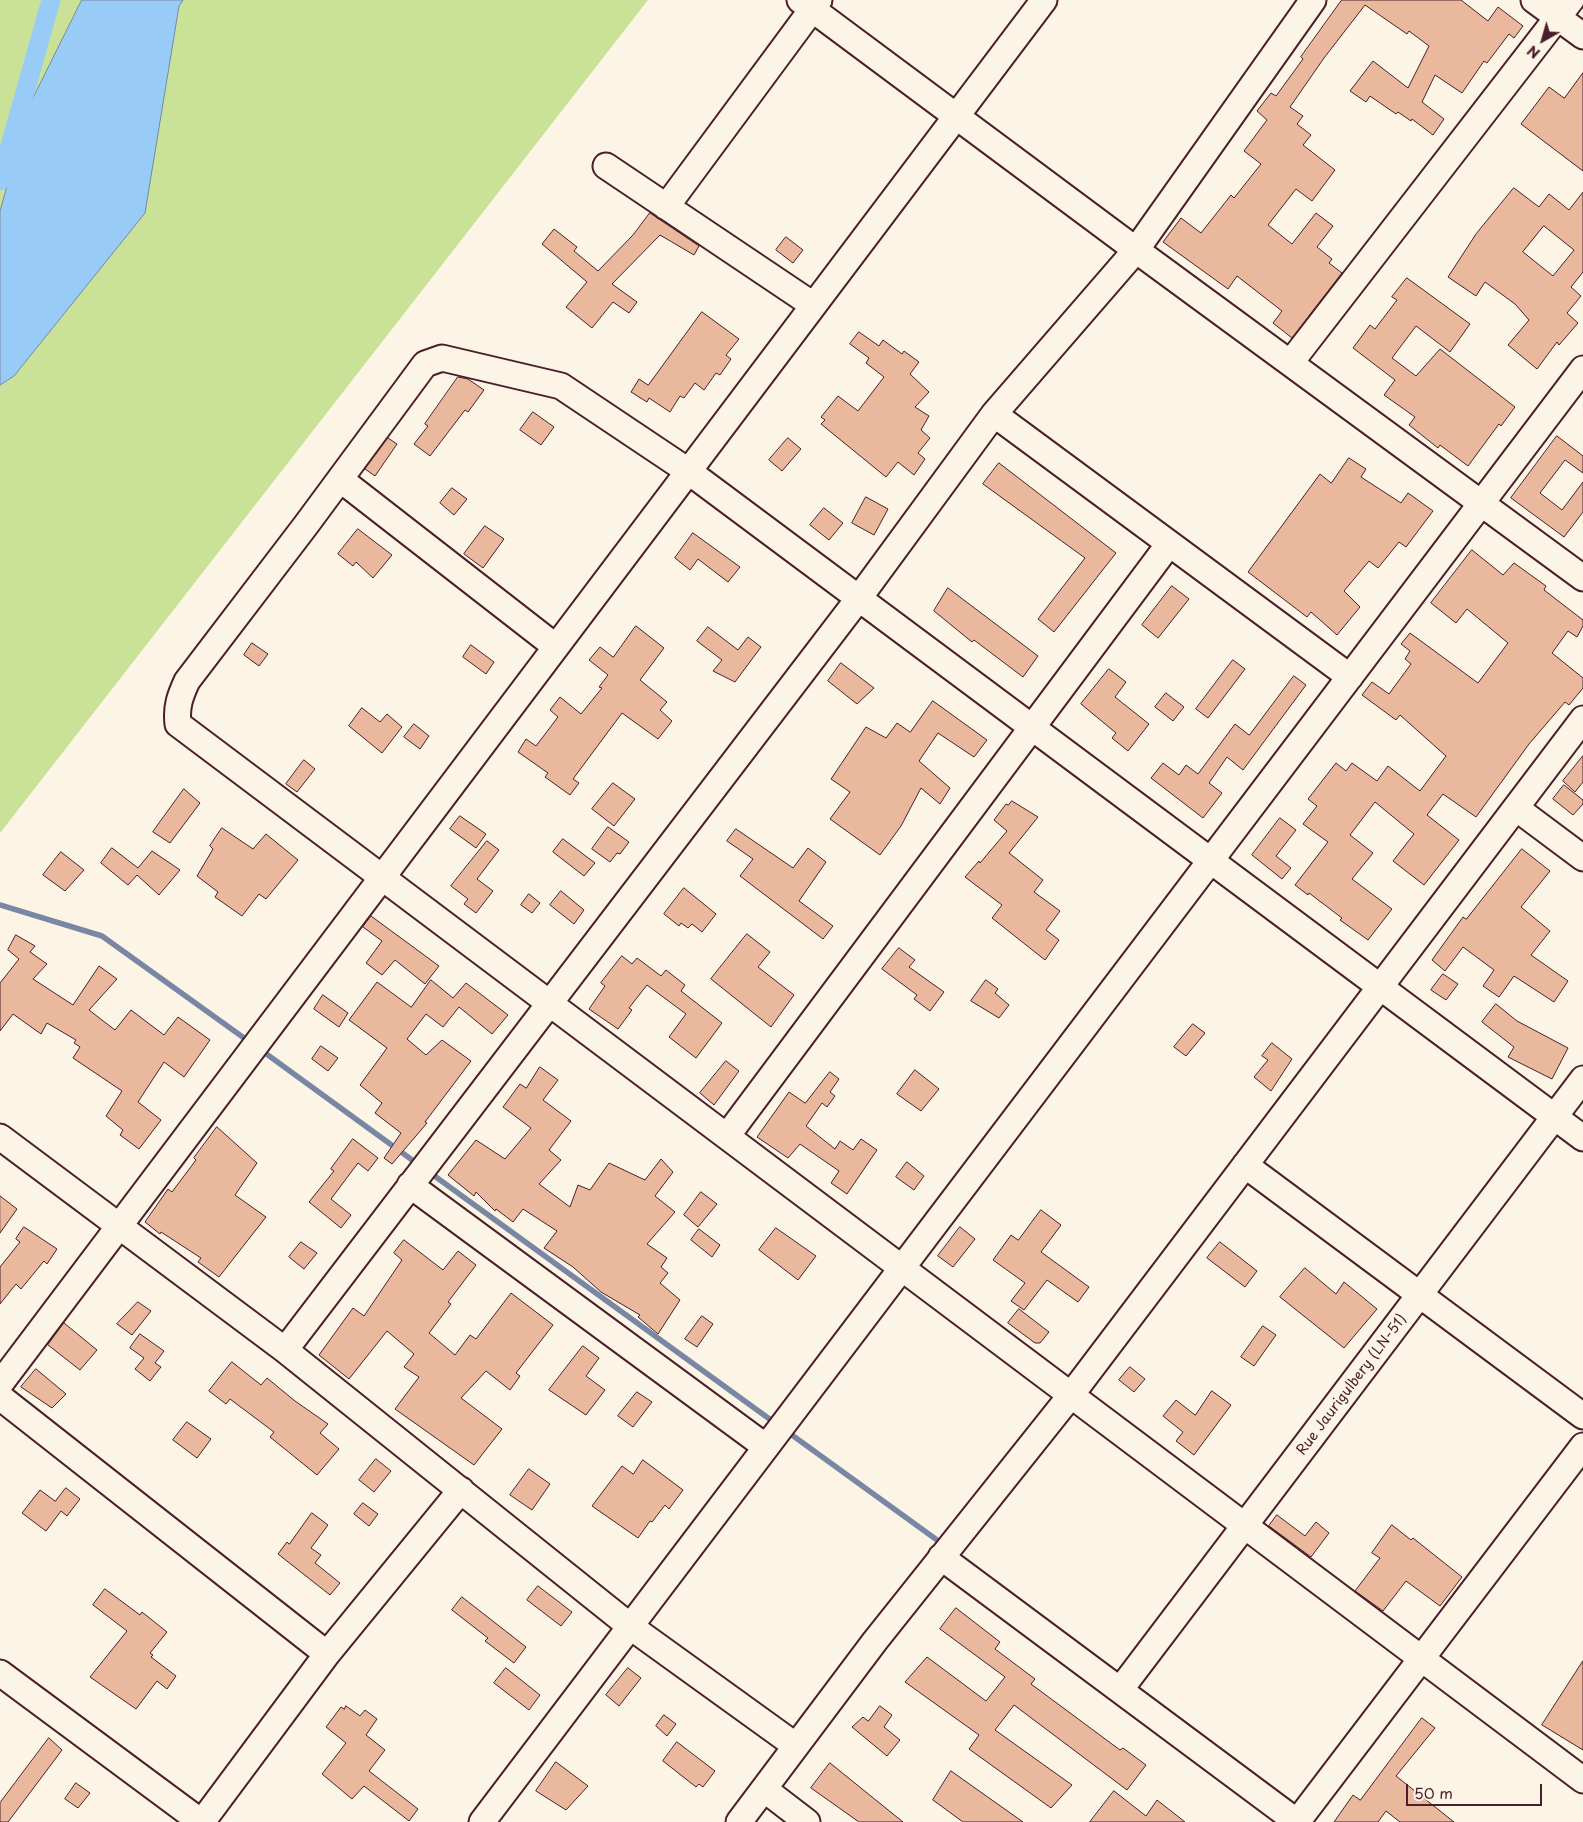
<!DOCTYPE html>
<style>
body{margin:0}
#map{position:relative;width:1583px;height:1822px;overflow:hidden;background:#fcf5e5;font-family:"Playpen Sans",sans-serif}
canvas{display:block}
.north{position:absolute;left:1518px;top:15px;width:50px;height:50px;-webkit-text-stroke:4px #fcf5e5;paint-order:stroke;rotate:218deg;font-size:14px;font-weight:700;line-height:20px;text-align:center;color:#4a1f2b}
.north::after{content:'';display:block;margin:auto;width:18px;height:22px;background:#4a1f2b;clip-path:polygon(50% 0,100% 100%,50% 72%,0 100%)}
.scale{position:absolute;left:1406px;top:1784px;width:136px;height:22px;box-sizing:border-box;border:2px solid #4a1f2b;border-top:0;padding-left:6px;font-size:15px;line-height:18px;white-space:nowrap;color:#4a1f2b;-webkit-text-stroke:4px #fcf5e5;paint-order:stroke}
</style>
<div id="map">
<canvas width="1583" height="1822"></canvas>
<div class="north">N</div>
<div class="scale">50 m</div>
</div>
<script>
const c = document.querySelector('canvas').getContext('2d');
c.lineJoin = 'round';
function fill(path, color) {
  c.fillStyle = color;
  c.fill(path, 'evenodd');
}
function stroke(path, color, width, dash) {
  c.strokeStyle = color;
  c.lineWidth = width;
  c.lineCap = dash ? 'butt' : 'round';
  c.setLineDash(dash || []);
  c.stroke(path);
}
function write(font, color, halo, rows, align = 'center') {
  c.font = font + ' "Playpen Sans",sans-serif';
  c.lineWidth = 4.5;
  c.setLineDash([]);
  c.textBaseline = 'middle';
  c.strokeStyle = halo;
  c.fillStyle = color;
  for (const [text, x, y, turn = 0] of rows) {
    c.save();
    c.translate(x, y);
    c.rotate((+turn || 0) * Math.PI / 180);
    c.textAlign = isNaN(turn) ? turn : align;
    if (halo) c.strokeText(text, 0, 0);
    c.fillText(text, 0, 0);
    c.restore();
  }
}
fill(new Path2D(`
 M0,0H648L0,833Z`), '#c9e298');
const water = new Path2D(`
 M82,0H183L179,6L145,213L14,376L0,385V211L30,104Z`);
fill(water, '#98ccf6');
stroke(water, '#7987a5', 1);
stroke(new Path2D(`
 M0,905L102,936L251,1043
 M261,1050L419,1165
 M429,1172L775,1423
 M785,1430L937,1540`), '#7987a5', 5.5);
stroke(new Path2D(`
 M0,181L51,0`), '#98ccf6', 19);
const building = new Path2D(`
 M1342,0H1461L1488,21L1498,7L1523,26L1514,38L1509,34L1487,63L1484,61L1462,93L1435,75L1422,102L1444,119L1433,135L1412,119L1411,121L1398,112L1396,114L1370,96L1366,102L1350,91L1373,61L1408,88L1429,46L1409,31L1407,34L1365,5L1324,58L1290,107L1303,116L1297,124L1311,135L1303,145L1335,170L1312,201L1296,189L1268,225L1292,244L1316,213L1333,226L1317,247L1332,259L1329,263L1342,273L1292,338L1273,323L1282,311L1237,276L1228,289L1163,242L1181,218L1201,233L1231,195L1234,198L1261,164L1244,151L1267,120L1257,111L1271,93L1276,96L1303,59L1301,57Z
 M1583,73V171L1521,124L1549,87L1564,98Z
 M1514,188L1539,207L1549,194L1569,210L1583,192V272L1571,287L1581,296L1567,313L1578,323L1559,345L1557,342L1537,369L1508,345L1529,320L1515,304L1485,282L1476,296L1448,277L1476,234ZM1544,226L1574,250L1553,276L1523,252Z
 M650,213L699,246L694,255L660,235L612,284L637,302L629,313L613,302L592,328L566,307L587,282L542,244L554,229L577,247L574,251L598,271L633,235Z
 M786,237L803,250L793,263L776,250Z
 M1407,278L1470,324L1450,352L1416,326L1392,358L1416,376L1440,349L1515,407L1501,426L1499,424L1468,466L1440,445L1438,448L1409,425L1415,417L1384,395L1395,380L1353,348L1370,325L1375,329L1397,300L1392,297Z
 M702,312L739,339L726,355L731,359L720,375L716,373L704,390L695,383L684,398L680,396L670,412L649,398L647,402L631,392L639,379L648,385Z
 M859,332L879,346L883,340L902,354L904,351L919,362L910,374L929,392L915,407L929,416L921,430L930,438L918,453L925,459L914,475L898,462L886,477L821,424L825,420L821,417L838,396L858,411L884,377L866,363L869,358L850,344Z
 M458,377L468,379L484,390L468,412L465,410L430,456L414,444L428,426L425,424Z
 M533,412L554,427L541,445L520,430Z
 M1557,436L1583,456V473L1565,460L1540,493L1562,510L1583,482V512L1564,537L1511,498Z
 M388,438L397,444L375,476L365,469Z
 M788,438L801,449L782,471L769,460Z
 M1349,458L1366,469L1361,477L1401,503L1408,493L1433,511L1406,547L1399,542L1378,568L1369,561L1344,591L1360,607L1337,635L1311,612L1307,617L1248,572L1320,474L1331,483Z
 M999,463L1116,553L1054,632L1038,619L1085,558L983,484Z
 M452,488L467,499L454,515L440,503Z
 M866,497L888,509L874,535L852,523Z
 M824,508L843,523L829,540L810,525Z
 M485,526L504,539L483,568L464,554Z
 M358,529L392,555L373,578L356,562L353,566L338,554Z
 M693,533L740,567L728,582L698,559L690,570L675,558Z
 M1472,550L1503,575L1514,563L1546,586L1544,590L1583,620V626L1577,637L1568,631L1552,653L1583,678V688L1569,705L1565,702L1529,744L1476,817L1443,794L1427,815L1459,840L1424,885L1393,861L1414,834L1375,802L1350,835L1373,853L1352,879L1392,909L1368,940L1340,920L1342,918L1309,893L1308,895L1295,885L1328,842L1303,824L1317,806L1308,799L1336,763L1346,771L1352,763L1377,781L1388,766L1420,791L1446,756L1400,715L1396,720L1362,695L1372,682L1389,694L1411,664L1405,659L1410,651L1401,644L1410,633L1478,683L1508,643L1467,609L1456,623L1431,603Z
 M1172,586L1189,599L1158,638L1142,625Z
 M948,588L1038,656L1023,677L974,640L972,642L934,611Z
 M636,626L664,648L640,680L667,702L660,710L672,721L658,739L622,713L573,779L579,783L570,795L545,777L548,773L518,752L526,739L536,746L558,717L550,710L560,697L581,714L602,688L599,687L608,675L589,660L600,647L613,657Z
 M708,627L738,650L748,637L761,647L735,682L713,671L722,660L697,641Z
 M252,643L268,654L259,666L244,655Z
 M471,645L494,662L486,674L463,657Z
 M1233,660L1245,669L1208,718L1196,709Z
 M841,663L874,688L857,704L828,681Z
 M1109,669L1126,682L1115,697L1149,724L1128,751L1112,738L1116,733L1081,704Z
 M1294,676L1306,685L1243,770L1227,757L1209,783L1222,793L1203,818L1151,778L1163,763L1179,775L1186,765L1198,774L1235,724L1249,735Z
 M1166,693L1184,707L1173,721L1155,707Z
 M933,701L987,740L974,757L938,733L919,761L950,788L940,804L921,788L901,826L880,855L830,819L850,792L831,779L866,727L886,738L897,723L910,732Z
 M362,708L380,722L387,714L402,727L382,753L349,726Z
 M414,724L429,736L420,749L404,737Z
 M1583,756V782L1575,792L1563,781Z
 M304,760L315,769L297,792L286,784Z
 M613,783L635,799L614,826L592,809Z
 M1564,785L1583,800V804L1573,815L1553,799Z
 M184,789L200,803L170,843L153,832Z
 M1012,801L1038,817L1009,853L1043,880L1034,892L1060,911L1046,930L1059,940L1045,960L992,918L1002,905L965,877L979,861L980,863L1007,831L994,820L1006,804L1008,805Z
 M460,816L486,834L476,848L450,829Z
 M1280,818L1296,830L1276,856L1291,868L1282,879L1252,855Z
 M608,827L629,842L620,854L617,853L610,862L592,849Z
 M222,828L253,849L266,834L298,860L266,899L259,894L242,916L215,897L218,892L197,876L213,849L210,846Z
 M736,829L793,868L808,848L826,862L799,901L833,926L823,939L740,876L753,859L727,841Z
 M563,839L595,863L584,876L553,852Z
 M487,841L499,850L477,879L493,891L476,913L464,904L468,899L451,886Z
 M112,848L138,868L152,851L180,870L159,895L137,875L128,885L101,863Z
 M1522,849L1550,871L1521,907L1550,931L1531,955L1568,981L1554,1002L1514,976L1499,997L1483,986L1494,970L1463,947L1445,971L1432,960L1463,917L1466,919Z
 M61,852L84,870L65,891L43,875Z
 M684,888L716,914L702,932L692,924L688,928L681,923L679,926L664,914Z
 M561,891L584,910L574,924L550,905Z
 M529,894L540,903L532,913L521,905Z
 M371,916L439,966L425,984L395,960L382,975L366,963L382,941L363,927Z
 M747,934L770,952L758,967L794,995L771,1027L711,979Z
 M16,935L35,946L30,952L47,964L33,979L73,1005L99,966L117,979L89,1010L115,1030L131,1010L164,1035L178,1017L210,1040L184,1077L164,1062L138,1102L161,1120L139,1149L120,1135L123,1130L106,1116L122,1091L73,1058L80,1047L74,1043L76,1040L47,1023L41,1034L13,1014L0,1031V983L19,959L8,950Z
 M899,948L915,960L909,967L944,992L930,1011L914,999L917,995L882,969Z
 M622,956L632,964L637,958L661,976L666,970L685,985L681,991L722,1023L696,1058L669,1037L686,1014L647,985L629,1008L632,1010L618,1029L589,1009L605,986L601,983Z
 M1443,974L1458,984L1446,1000L1431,990Z
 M431,980L453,998L466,983L508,1015L492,1034L459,1007L443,1027L426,1014L407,1039L426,1055L442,1040L471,1061L425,1122L427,1123L392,1164L384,1158L401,1133L375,1113L382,1103L360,1085L387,1048L349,1020L377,982L411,1007Z
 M986,980L998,989L995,993L1009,1005L999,1018L971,1001Z
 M323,995L348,1013L339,1027L314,1009Z
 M1496,1004L1517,1021L1568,1048L1552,1079L1508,1057L1514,1047L1482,1022Z
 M1193,1024L1205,1033L1186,1056L1174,1047Z
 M1272,1043L1292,1059L1271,1091L1254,1077L1268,1060L1262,1056Z
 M321,1046L338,1058L328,1071L312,1059Z
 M726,1061L739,1071L714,1105L700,1093Z
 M540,1067L558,1080L543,1100L571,1121L549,1150L561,1160L539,1184L570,1207L578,1185L590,1190L609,1163L645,1180L661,1159L673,1172L655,1196L675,1212L647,1244L667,1258L661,1267L668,1273L660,1283L680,1300L658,1334L638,1317L640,1315L601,1292L573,1267L544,1248L557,1231L523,1209L513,1222L496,1209L495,1211L476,1192L474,1196L448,1175L476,1140L505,1159L531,1128L503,1107L520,1084L526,1088Z
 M915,1070L939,1089L921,1111L897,1094Z
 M830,1072L839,1079L830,1092L835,1096L827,1107L822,1103L806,1126L835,1149L840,1141L853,1150L861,1139L877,1150L847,1194L831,1183L839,1171L800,1144L788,1158L757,1137L789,1092L805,1103Z
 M217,1127L257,1163L235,1195L266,1217L219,1277L198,1262L201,1258L161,1232L160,1234L145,1222L168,1189L172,1192L196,1160L194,1158Z
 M353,1139L378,1158L368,1171L358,1163L331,1199L351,1215L341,1228L309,1202L334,1171L331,1169Z
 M907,1162L924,1176L914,1190L896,1177Z
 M701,1192L717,1204L698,1227L684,1215Z
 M0,1196L17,1209L0,1233Z
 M1041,1210L1061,1225L1041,1252L1089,1287L1078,1302L1047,1280L1024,1310L1011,1301L1025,1283L993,1260L1011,1235L1018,1240Z
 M24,1227L57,1249L47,1264L44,1261L21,1289L16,1284L0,1304V1267L20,1242L16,1239Z
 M960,1227L975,1239L953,1267L938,1256Z
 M776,1228L816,1256L798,1280L759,1250Z
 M699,1229L720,1245L712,1257L691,1240Z
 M404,1240L443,1270L458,1251L476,1265L448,1302L451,1304L429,1333L455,1355L470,1335L476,1339L511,1293L553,1325L516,1373L520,1376L510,1390L486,1371L461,1398L502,1429L474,1465L395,1409L419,1377L404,1367L414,1354L387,1331L349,1379L319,1355L353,1308L364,1316L402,1260L394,1253Z
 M301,1242L317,1253L304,1269L289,1257Z
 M1220,1242L1257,1271L1245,1287L1207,1258Z
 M1305,1268L1336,1294L1344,1282L1377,1309L1344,1348L1280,1297Z
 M138,1302L151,1311L132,1335L117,1324Z
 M1019,1309L1049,1332L1040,1343H1035L1008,1323Z
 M702,1316L713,1324L697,1347L685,1339Z
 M64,1323L97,1350L80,1370L48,1345Z
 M1263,1326L1276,1335L1254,1366L1241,1357Z
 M140,1334L164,1351L155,1363L161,1367L150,1381L135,1369L144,1358L130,1348Z
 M583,1346L599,1358L586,1376L605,1390L586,1415L549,1390Z
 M232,1362L261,1385L267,1378L295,1401L328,1424L320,1433L339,1449L317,1475L270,1437L274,1432L230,1399L226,1404L209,1391Z
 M1130,1367L1145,1379L1134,1392L1119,1380Z
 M36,1369L66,1394L52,1408L21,1387Z
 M1212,1391L1231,1405L1194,1455L1176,1441L1183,1432L1163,1416L1176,1400L1195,1415Z
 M637,1392L652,1402L633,1427L618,1416Z
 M187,1422L211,1439L197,1458L173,1440Z
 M376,1459L391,1471L374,1492L359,1480Z
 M643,1460L683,1490L669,1509L665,1505L652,1522L650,1521L638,1538L592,1506L622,1466L633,1474Z
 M529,1469L550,1484L532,1510L510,1495Z
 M66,1488L80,1499L67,1516L61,1511L46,1531L22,1513L40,1490L55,1501Z
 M363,1503L378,1514L369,1526L354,1514Z
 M312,1513L328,1525L311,1548L321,1555L315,1563L340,1583L330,1595L278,1554L287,1542L289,1544Z
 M1277,1515L1305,1536L1316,1522L1329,1533L1311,1557L1269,1526Z
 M1392,1525L1411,1540L1413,1538L1462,1577L1440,1606L1406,1581L1383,1611L1355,1591L1380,1558L1372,1553Z
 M538,1586L572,1612L561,1626L527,1600Z
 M105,1589L140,1615L142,1612L167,1632L150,1653L153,1655L151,1657L176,1676L167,1689L157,1681L136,1709L90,1677L127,1631L93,1605Z
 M462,1597L526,1647L514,1663L485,1641L488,1638L452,1610Z
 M956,1608L1000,1642L995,1649L1035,1679L1031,1684L1120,1750L1123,1748L1146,1765L1127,1790L1014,1705L995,1730L1072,1785L1051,1808L969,1749L979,1735L905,1682L927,1657L986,1701L1005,1677L940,1629Z
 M1583,1661V1750L1542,1725Z
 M506,1668L540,1695L529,1710L494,1683Z
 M628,1668L641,1678L619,1706L606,1695Z
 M346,1706L360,1716L365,1710L377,1719L366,1735L385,1750L369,1771L418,1809L409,1821L364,1786L352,1799L322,1774L346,1743L326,1727L341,1707L344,1709Z
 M880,1706L892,1715L884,1727L900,1740L887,1756L852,1727L863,1717L868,1721Z
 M664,1715L676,1724L667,1736L656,1726Z
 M1422,1718L1435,1728L1396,1776L1454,1822H1400L1386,1811L1378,1822H1334L1353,1795L1360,1800Z
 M49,1738L62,1750L8,1822H0V1803Z
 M677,1742L715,1771L703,1787L699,1784L696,1787L663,1761Z
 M556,1762L588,1786L566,1810L536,1791Z
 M830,1763L903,1822H859L811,1788Z
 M951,1771L1023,1822H963L933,1800Z
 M76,1783L90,1793L78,1808L65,1799Z
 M1114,1791L1146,1816L1157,1800L1185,1822H1090Z`);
fill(building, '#eab89c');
stroke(building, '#4a1f2b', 1);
const minor = new Path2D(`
 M800,0L1136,250L1583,578
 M1534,0L1583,36
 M606,166L813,305
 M666,207L819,0
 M1291,362L1571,0
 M994,414L1350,677
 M340,479L556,647
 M1516,808L1583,858
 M727,1136L1169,544
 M0,1137L285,1350L631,1627L796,1746
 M1583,1138L688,471L561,386L442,358L425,364L306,525L187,681C180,696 176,707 178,724L1583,1780
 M1245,1165L1583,1416
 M410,1185L766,1447
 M285,1350L859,598L994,414L1136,250L1313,0
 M0,1384L1044,0
 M0,1397L327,1654
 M941,1557L1297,1822
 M0,1673L201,1822
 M1120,1690L1583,1079
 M764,1789L807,1822
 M202,1822L327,1654L461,1490
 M482,1822L1583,369
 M739,1822L875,1641L1071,1395L1583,719
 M1297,1822L1583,1446`);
stroke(minor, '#4a1f2b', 29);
stroke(minor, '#fcf5e5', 25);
write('14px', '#4a1f2b', '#fcf5e5', [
 ["Rue Jaurigulbery (LN-51)",1352,1385,-53]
]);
</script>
